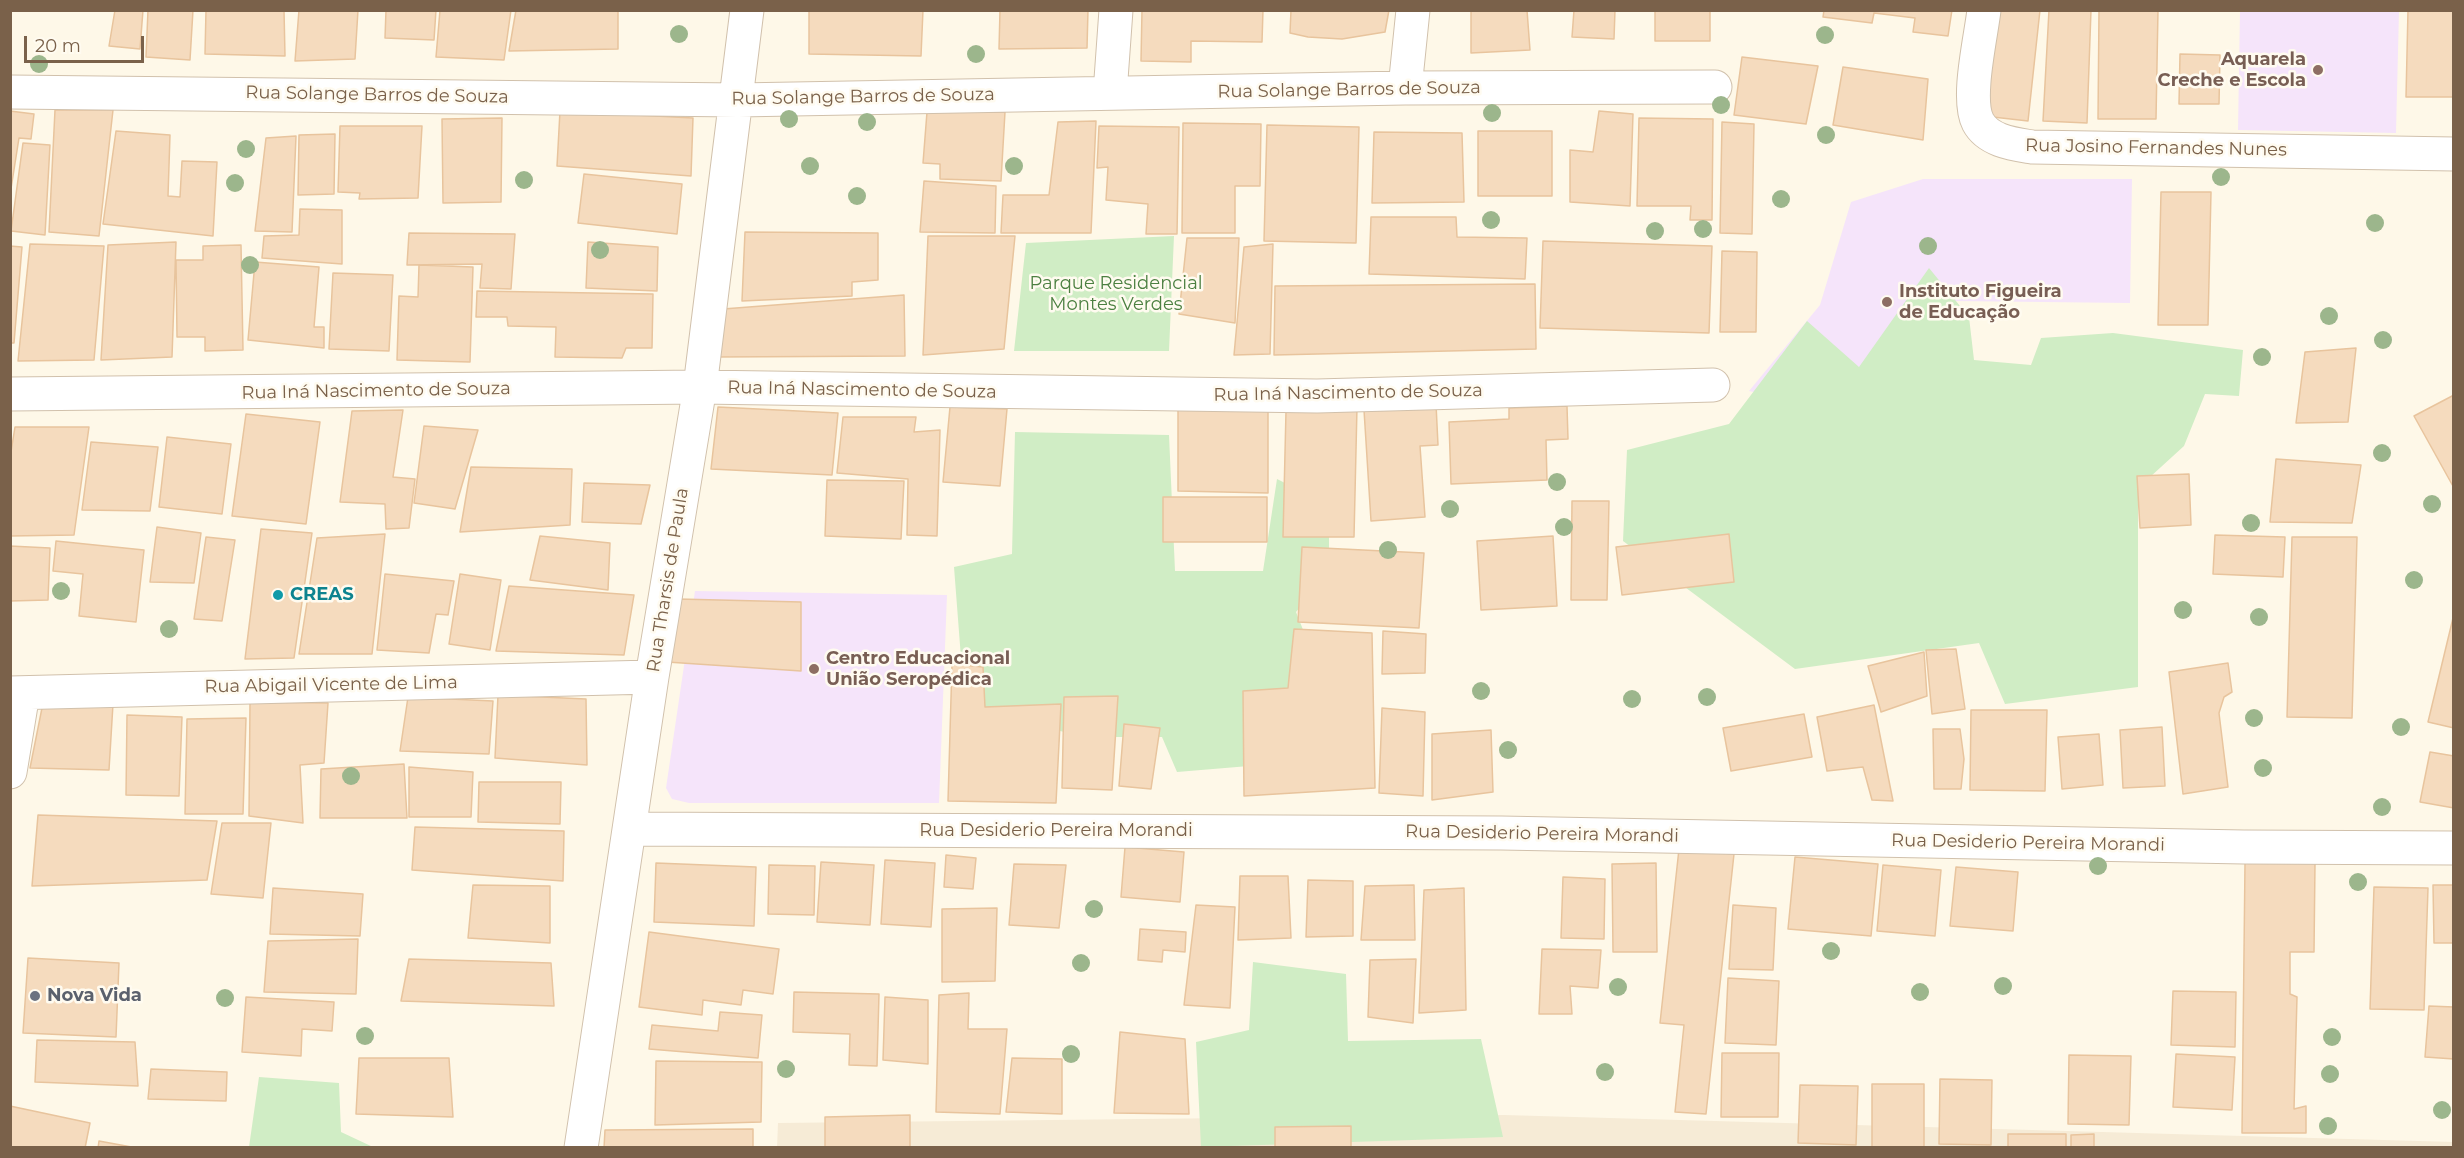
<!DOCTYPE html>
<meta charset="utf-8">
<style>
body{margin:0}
#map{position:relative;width:2464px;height:1158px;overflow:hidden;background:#fef8e8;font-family:Montserrat,sans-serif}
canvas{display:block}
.frame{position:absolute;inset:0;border:12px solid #7a614a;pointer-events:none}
.scale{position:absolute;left:24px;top:36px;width:120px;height:27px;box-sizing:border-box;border:3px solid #7a614a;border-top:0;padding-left:8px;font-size:18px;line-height:21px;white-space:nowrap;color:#7a614a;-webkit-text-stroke:4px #fffbf0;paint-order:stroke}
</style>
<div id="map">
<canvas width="2464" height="1158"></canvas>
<div class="frame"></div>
<div class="scale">20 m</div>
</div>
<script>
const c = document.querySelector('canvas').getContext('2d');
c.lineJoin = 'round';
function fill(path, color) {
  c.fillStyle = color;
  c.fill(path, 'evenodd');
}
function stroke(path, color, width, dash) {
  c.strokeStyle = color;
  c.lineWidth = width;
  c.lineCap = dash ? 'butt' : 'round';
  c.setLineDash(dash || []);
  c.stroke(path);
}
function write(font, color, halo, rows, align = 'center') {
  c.font = font + ' Montserrat,sans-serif';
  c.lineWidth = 5;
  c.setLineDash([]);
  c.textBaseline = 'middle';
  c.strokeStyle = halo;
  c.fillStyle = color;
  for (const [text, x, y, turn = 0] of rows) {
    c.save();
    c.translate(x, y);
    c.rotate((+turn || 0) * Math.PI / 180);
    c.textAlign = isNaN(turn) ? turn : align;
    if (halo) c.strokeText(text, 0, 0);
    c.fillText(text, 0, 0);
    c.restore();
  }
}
fill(new Path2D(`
 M1504,1115L2454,1142L2453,1148H777L778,1123Z`), '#f6ebd6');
fill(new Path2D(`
 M2240,11H2399L2396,133L2238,130Z
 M1923,179H2132L2130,303L1955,301L1886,423L1749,391L1820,305L1851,202Z
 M695,591L947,595L939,803H689L672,799L666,788Z`), '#f5e4fa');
fill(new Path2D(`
 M1174,236L1169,351H1014L1026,243Z
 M1929,268L1969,317L1974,360L2031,365L2041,338L2113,333L2243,350L2239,396L2205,394L2184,446L2138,488V687L2005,704L1979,643L1795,669L1623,541L1627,450L1729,424L1807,321L1859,367Z
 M1015,432L1169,435L1175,571H1263L1277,479L1329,505V574L1296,612L1315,660L1297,762L1177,772L1162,737H1116L1110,699L1069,733L965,710L954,567L1012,554Z
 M1253,962L1346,974L1348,1041L1481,1039L1503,1137L1201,1147L1196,1042L1249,1030Z
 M259,1077L339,1083L341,1132L373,1147H249Z`), '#d0edc5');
const building = new Path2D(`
 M115,10H143L140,49L109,46Z
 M148,10H193L190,60L146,57Z
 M206,10H284L285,56L205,54Z
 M299,10H358L355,59L295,61Z
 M386,10H436L434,40L385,38Z
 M440,10H511L504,60L436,57Z
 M516,10H618V49L509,51Z
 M809,10H923L921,56L809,54Z
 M1000,10H1088L1087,48L999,49Z
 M1142,10H1263L1262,42L1191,41V62L1141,61Z
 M1291,10H1389L1385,32L1342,39L1308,37L1290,33Z
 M1471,10H1527L1530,50L1471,53Z
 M1574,10H1615L1614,39L1572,37Z
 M1655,10H1710V41H1655Z
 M1824,10H1952L1948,36L1913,32L1915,18L1874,13L1872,23L1823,17Z
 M1995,10H2040L2028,121L1984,116Z
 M2049,10H2091L2087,123L2043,121Z
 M2099,10H2158L2156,119H2098Z
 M2408,10H2454V97H2406Z
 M2180,54L2220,55L2219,104H2179Z
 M1742,57L1818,66L1806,124L1734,115Z
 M1843,67L1928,79L1923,140L1833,125Z
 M55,110H113L99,236L49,232Z
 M10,111L34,114L31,139L19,138L10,195Z
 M560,111L693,118L691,176L557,166Z
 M1599,111L1633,114L1630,206L1570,202V150L1593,152Z
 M927,112H1005L1001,181L940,179V164L923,163Z
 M502,118L501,202L443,203L442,119Z
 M1639,118L1713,119L1712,220H1690L1691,206H1637Z
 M1096,121L1091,233H1001L1003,195H1049L1058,122Z
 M1722,122L1754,124L1752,234L1720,233Z
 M1183,123L1261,124L1260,186H1235V233H1182Z
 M1267,125L1359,127L1356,243L1264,241Z
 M340,126H422L418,198L359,199L360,193L338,192Z
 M1099,126L1179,127L1177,234H1146L1148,204L1106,200L1108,167L1097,168Z
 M116,131L170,135L168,196L180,197L182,161L217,162L213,236L103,224Z
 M1478,131H1552V196H1478Z
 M1374,132L1462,133L1464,202L1372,203Z
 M335,134L334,194L298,195L299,135Z
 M296,136L292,232L255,231L266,138Z
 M23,143L50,145L45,235L11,231Z
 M584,174L682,184L677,234L578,223Z
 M924,181L996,186L995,233L920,232Z
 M2161,192H2211L2208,325H2158Z
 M300,209L342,210V264L262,258L264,236L299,235Z
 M1371,217H1456L1457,237L1527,238L1525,279L1369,274Z
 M745,232L878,233V280L852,282V296L742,301Z
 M409,233L515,234L511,289L480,288L482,264L407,265Z
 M928,236H1015L1004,349L923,355Z
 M1187,238H1239L1235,323L1179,314Z
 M1543,241L1712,246L1709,333L1540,328Z
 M176,242L172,357L101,360L108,245Z
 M588,242L658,247L657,291L586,288Z
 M30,244L104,246L94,360L18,361Z
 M1273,244L1270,354L1234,355L1244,247Z
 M241,245L243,350L205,351V337H177L176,260H203V246Z
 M10,246L22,247L14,343H10Z
 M1722,251L1757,252L1756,332H1720Z
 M255,262L319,267L314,327H324V348L248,340Z
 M419,265L473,267L470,362L397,360L399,296L418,297Z
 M333,273L393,275L389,351L329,349Z
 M1535,284L1536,349L1274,355L1275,286Z
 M477,291L653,294L652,348H626L622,358L555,357L556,327L508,326L507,317H476Z
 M904,295L905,356L716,357L723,309Z
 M2356,348L2348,422L2296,423L2305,352Z
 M2454,395V488L2414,416Z
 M1436,404L1438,445L1420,446L1425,517L1371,521L1364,410Z
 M1567,406L1568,439L1546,440L1547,480L1451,484L1449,422L1509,419V408Z
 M718,407L838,413L832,475L711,469Z
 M950,407L1007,409L1000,486L943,482Z
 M1357,407L1354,537H1283L1286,411Z
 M1268,409V493L1178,491V410Z
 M403,410L393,477L415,479L409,528L386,529L385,504L340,502L352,411Z
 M246,414L320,422L306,524L232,516Z
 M843,417H916L914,432L940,430L937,536L907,535L908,479L837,473Z
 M424,426L478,430L455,509L414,503Z
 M15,427H89L74,535L10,536V458Z
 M167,437L231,444L222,514L159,507Z
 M91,442L158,447L150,511L82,510Z
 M2276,459L2361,465L2352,523L2270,522Z
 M471,467L572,469L570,525L460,532Z
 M2189,474L2191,525L2140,528L2137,476Z
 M827,480L904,481L901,539L825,536Z
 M584,483L650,485L641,524L582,522Z
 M1163,497H1267V542H1163Z
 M1572,501H1609L1607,600H1571Z
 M157,527L201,533L194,583L150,582Z
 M261,529L312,533L294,658L245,659Z
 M385,534L372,654H299L317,538Z
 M1729,534L1734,582L1622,595L1616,547Z
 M2215,535L2285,537L2283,577L2213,574Z
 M540,536L610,543L608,590L530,580Z
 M1553,536L1557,606L1481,610L1477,541Z
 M206,537L235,540L222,621L194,619Z
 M2292,537H2357L2352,718L2287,717Z
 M56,541L144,550L136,622L79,616L83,574L53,571Z
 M10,546L50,548L48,600L10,601Z
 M1302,547L1424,553L1419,628L1298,622Z
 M385,574L454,581L448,615L436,614L429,653L377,650Z
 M460,574L501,580L490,650L449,644Z
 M509,586L634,595L624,655L496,651Z
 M678,599L801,602V671L667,662Z
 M2453,618H2454V728L2428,722Z
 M1294,629L1372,633L1375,788L1244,796L1243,691L1288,688Z
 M1383,631L1426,634L1425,673L1382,674Z
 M1956,649L1965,709L1932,714L1926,650Z
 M1924,652L1927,696L1881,712L1868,666Z
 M2228,663L2232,692L2224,697L2219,713L2228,787L2183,794L2169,672Z
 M952,664L983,667L985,707L1061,704L1056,803L948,801Z
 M498,695L586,699L587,765L495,758Z
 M1118,696L1112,790L1062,788L1064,697Z
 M408,697L493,701L489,754L400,751Z
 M250,702L328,703L324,763L300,765L303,823L249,816Z
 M113,704L109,770L30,768L42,708Z
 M1874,705L1893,801L1872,800L1863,767L1827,771L1817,717Z
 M1382,708L1425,712L1423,796L1379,793Z
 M1971,710H2047L2045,791L1970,790Z
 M1804,714L1812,757L1731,771L1723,728Z
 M127,715L182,717L179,796L126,795Z
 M246,718L243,814H185L187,719Z
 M1124,724L1160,728L1151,789L1119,786Z
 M2162,727L2165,786L2123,788L2120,730Z
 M1933,729H1960L1964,759L1961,789H1934Z
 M1491,730L1493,792L1432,800V734Z
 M2099,734L2103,785L2062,789L2058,737Z
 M2430,752L2454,756V808L2420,802Z
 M404,764L407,818H320L321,769Z
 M409,767L473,772L471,817H409Z
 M479,782H561L560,824L478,822Z
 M38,815L217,821L207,880L32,886Z
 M222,823H271L263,898L211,894Z
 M415,827L564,831L563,881L412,870Z
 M1125,847L1184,852L1180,902L1121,897Z
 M1679,849L1734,854L1706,1114L1675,1112L1684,1025L1660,1023Z
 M946,855L976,858L973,889L944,887Z
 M1795,857L1878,864L1871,936L1788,929Z
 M885,860L935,863L931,927L881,924Z
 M821,862L874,865L870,925L817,922Z
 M656,863L756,867L754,926L654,922Z
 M1656,863L1657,952H1613L1612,864Z
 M2245,863H2315L2314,952H2290V994L2297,997L2294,1109L2306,1106V1133H2242Z
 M1014,864L1066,865L1059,928L1009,925Z
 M769,865L815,866L814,915L768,914Z
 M1883,865L1941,870L1935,936L1877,931Z
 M1956,867L2018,872L2013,931L1950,926Z
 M1240,876H1288L1291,938L1238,940Z
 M1563,877L1605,879L1604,939L1561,938Z
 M1308,880L1353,881V936L1306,937Z
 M473,885L550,886V943L468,938Z
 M1414,885L1415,940H1361L1365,886Z
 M2433,885H2454V943H2434Z
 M2374,887L2428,888L2424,1010L2370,1009Z
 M273,888L363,894L360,936L270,934Z
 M1464,888L1466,1010L1419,1013L1424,890Z
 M1196,905L1235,907L1230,1008L1184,1005Z
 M1733,905L1776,908L1773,970L1729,969Z
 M997,908L995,981L942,982V909Z
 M1140,929L1186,932L1185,952L1163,950L1162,962L1138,960Z
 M649,932L779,949L773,994L743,990L741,1005L703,1000L702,1015L639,1007Z
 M358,939L356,994L264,992L268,941Z
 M1542,949L1601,950L1598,988L1570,986L1572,1014H1539Z
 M28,958L119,963L116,1037L23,1033Z
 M409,959L551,963L554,1006L401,1001Z
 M1416,959L1413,1023L1368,1017L1370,960Z
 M1728,978L1779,981L1776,1045L1725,1043Z
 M2173,991L2236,992L2235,1047L2171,1045Z
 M794,992L879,994L877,1066L849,1065L850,1034L793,1032Z
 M969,993L968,1029H1007L1000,1114L936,1112L939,995Z
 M246,997L334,1002L332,1031L302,1029L301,1056L242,1052Z
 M885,997L928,1000V1064L883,1060Z
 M2429,1006L2454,1007V1059L2425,1057Z
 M720,1012L762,1015L758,1058L649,1049L652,1025L718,1031Z
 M1120,1032L1185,1039L1189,1114L1114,1113Z
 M37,1040L135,1042L138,1086L35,1082Z
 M1722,1053H1779L1778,1117H1721Z
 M2176,1054L2235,1057L2232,1110L2173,1107Z
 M2069,1055L2131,1056L2129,1125L2068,1124Z
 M359,1058H449L453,1117L356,1114Z
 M1012,1058L1062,1059V1114L1006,1112Z
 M656,1061L762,1062L761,1122L655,1125Z
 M151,1069L227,1072L226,1101L148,1099Z
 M1940,1079L1992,1080L1991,1145L1939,1144Z
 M1872,1084H1924V1147H1872Z
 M1800,1085L1858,1086L1856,1145L1798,1143Z
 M10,1106L90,1123L85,1148H10Z
 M910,1115V1148H825V1117Z
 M1351,1126V1148H1275V1127Z
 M753,1129V1148H604L605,1130Z
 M2008,1134H2066V1148H2008Z
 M2094,1134V1148H2071V1135Z
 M99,1141L137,1148H98Z`);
fill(building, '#f5dbbe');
stroke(building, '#e8c49d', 1.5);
const minor = new Path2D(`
 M1984,10C1981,37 1966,99 1978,122C1988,141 2014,144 2032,147L2454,154
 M1405,88L1413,10
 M10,92L738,100L1405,88L1715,87
 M1110,93L1116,10
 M10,394L700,387L1317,396L1713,385
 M10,693L652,677
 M10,772L23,693
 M630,829L1501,833L2244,847L2454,848
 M581,1148L652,677L700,387L747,10`);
stroke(minor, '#d1c1ac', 35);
stroke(minor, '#fff', 33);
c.fillStyle = '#9cb68c';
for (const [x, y] of [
 [679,34],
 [1825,35],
 [976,54],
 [39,64],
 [1721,105],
 [1492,113],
 [789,119],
 [867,122],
 [1826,135],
 [246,149],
 [810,166],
 [1014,166],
 [2221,177],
 [524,180],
 [235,183],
 [857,196],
 [1781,199],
 [1491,220],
 [2375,223],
 [1703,229],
 [1655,231],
 [1928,246],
 [600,250],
 [250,265],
 [2329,316],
 [2383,340],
 [2262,357],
 [2382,453],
 [1557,482],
 [2432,504],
 [1450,509],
 [2251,523],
 [1564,527],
 [1388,550],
 [2414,580],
 [61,591],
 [2183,610],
 [2259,617],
 [169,629],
 [1481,691],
 [1707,697],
 [1632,699],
 [2254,718],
 [2401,727],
 [1508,750],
 [2263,768],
 [351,776],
 [2382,807],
 [2098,866],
 [2358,882],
 [1094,909],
 [1831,951],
 [1081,963],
 [2003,986],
 [1618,987],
 [1920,992],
 [225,998],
 [365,1036],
 [2332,1037],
 [1071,1054],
 [786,1069],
 [1605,1072],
 [2330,1074],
 [2442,1110],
 [2328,1126]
]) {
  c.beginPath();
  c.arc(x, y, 9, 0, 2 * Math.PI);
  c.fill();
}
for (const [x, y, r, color] of [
 [2318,70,6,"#8d6e63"],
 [1887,302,6,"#8d6e63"],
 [278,595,6,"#0f9aa8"],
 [814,669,6,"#8d6e63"],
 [35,996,6,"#6b7280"]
]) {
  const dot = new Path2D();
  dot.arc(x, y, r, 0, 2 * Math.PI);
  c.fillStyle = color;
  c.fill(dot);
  stroke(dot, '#fffbf0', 2);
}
write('bold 18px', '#785e54', '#fffbf0', [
 ["Aquarela",2306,60,"right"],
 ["Creche e Escola",2306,81,"right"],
 ["Instituto Figueira",1899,292],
 ["de Educação",1899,313],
 ["Centro Educacional",826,659],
 ["União Seropédica",826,680]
], 'left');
write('18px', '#7a614a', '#fffbf0', [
 ["Rua Solange Barros de Souza",1349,90,-1],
 ["Rua Solange Barros de Souza",377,95,1],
 ["Rua Solange Barros de Souza",863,97,-1],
 ["Rua Josino Fernandes Nunes",2156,148,1],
 ["Rua Iná Nascimento de Souza",862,390,1],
 ["Rua Iná Nascimento de Souza",376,391,-1],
 ["Rua Iná Nascimento de Souza",1348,393,-1],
 ["Rua Tharsis de Paula",668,580,-81],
 ["Rua Abigail Vicente de Lima",331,685,-1],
 ["Rua Desiderio Pereira Morandi",1056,831],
 ["Rua Desiderio Pereira Morandi",1542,834,1],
 ["Rua Desiderio Pereira Morandi",2028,843,1]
]);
write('18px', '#4c8041', '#fffbf0', [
 ["Parque Residencial",1116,284],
 ["Montes Verdes",1116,305]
]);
write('bold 18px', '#0d838f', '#fffbf0', [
 ["CREAS",290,595]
], 'left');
write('bold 18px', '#5b616d', '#fffbf0', [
 ["Nova Vida",47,996]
], 'left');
</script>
